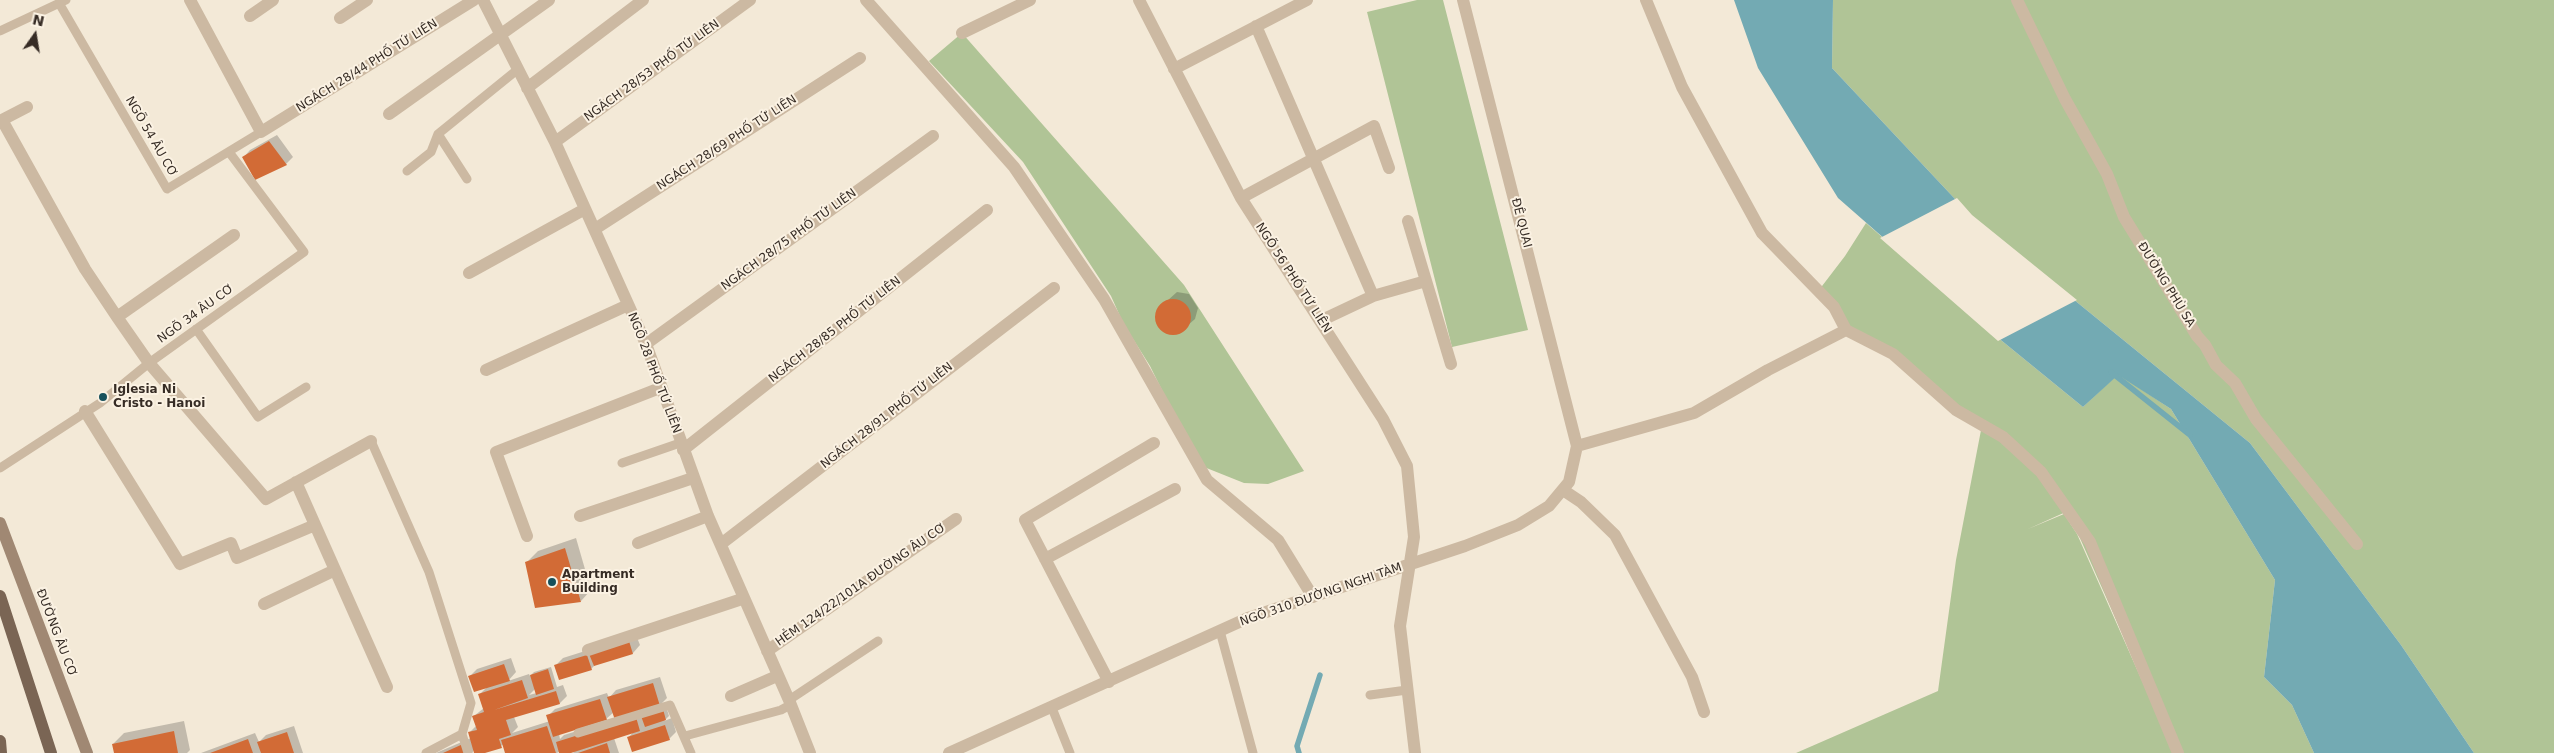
<!DOCTYPE html>
<meta charset="utf-8">
<style>
body{margin:0}
#map{position:relative;width:2554px;height:753px;overflow:hidden;background:#f3e9d7;font-family:"DejaVu Sans",sans-serif}
canvas{display:block}
.north{position:absolute;left:10px;top:10px;width:50px;height:50px;-webkit-text-stroke:4px #fbf2e3;paint-order:stroke;rotate:13deg;font-size:14px;font-weight:700;line-height:20px;text-align:center;color:#362c25}
.north::after{content:'';display:block;margin:auto;width:18px;height:22px;background:#362c25;clip-path:polygon(50% 0,100% 100%,50% 72%,0 100%)}
</style>
<div id="map">
<canvas width="2554" height="753"></canvas>
<div class="north">N</div>
</div>
<script>
const c = document.querySelector('canvas').getContext('2d');
c.lineJoin = 'round';
function fill(path, color) {
  c.fillStyle = color;
  c.fill(path, 'evenodd');
}
function stroke(path, color, width, dash) {
  c.strokeStyle = color;
  c.lineWidth = width;
  c.lineCap = dash ? 'butt' : 'round';
  c.setLineDash(dash || []);
  c.stroke(path);
}
function write(font, color, halo, rows, align = 'center') {
  c.font = font + ' "DejaVu Sans",sans-serif';
  c.lineWidth = 4;
  c.setLineDash([]);
  c.textBaseline = 'middle';
  c.strokeStyle = halo;
  c.fillStyle = color;
  for (const [text, x, y, turn = 0] of rows) {
    c.save();
    c.translate(x, y);
    c.rotate((+turn || 0) * Math.PI / 180);
    c.textAlign = isNaN(turn) ? turn : align;
    if (halo) c.strokeText(text, 0, 0);
    c.fillText(text, 0, 0);
    c.restore();
  }
}
fill(new Path2D(`
 M1417,0H1443L1528,330L1452,347L1367,12Z
 M1833,0H2554V753H2474L2401,645L2250,443L1971,216L1832,68Z
 M962,33L1184,285L1304,471L1268,484L1244,483L1199,465L1150,366L1123,323L1111,296L1023,162L929,61Z
 M1866,223L1991,332L2083,407L2118,374L2171,409L2275,580L2264,677L2292,705L2314,753H2175L2068,511L2028,529L2064,514L2077,534L2174,753H1796L1938,691L1956,560L1982,425L1893,354L1846,330L1819,290L1845,256Z`), '#b0c496');
fill(new Path2D(`
 M1734,0H1833L1832,68L1971,216L2250,443L2401,645L2474,753H2314L2292,705L2264,677L2275,580L2171,409L2118,375L2083,407L1991,332L1838,198L1758,68Z`), '#73aab3');
fill(new Path2D(`
 M1957,198L1972,215L2077,300L1998,341L1880,238Z`), '#f3e9d7');
fill(new Path2D(`
 M277,135L293,157L286,164L243,158L250,150Z
 M1177,292L1189,294L1198,308L1195,319L1187,326L1177,333L1167,332L1158,326L1157,310Z
 M576,538L591,590L581,601L527,562L538,551Z
 M636,635L640,645L633,653L596,664L591,669L556,665L563,658Z
 M511,658L516,672L508,681L529,674L530,676L534,672L551,667L557,687L563,685L567,696L560,703L514,717L518,727L512,733L550,721L548,716L555,709L607,693L609,698L616,690L660,677L667,698L660,705L666,706L669,716L664,721L672,718L676,732L669,739L629,737L634,731L614,738L619,753H573L576,750L567,753H560V751L557,753H506L503,745L481,753H475L474,750L472,753H436L471,738L469,733L477,725L474,716L484,708L479,695L487,687L470,676L477,669ZM535,689L537,693L529,695ZM614,712L616,719L564,735L560,739L559,734L606,719Z
 M184,721L190,750L187,753H115L113,744L124,733Z
 M294,726L303,753H201L255,733L259,742L266,735Z`), '#0003');
stroke(new Path2D(`
 M2111,372L2190,435
 M1299,753L1297,746L1320,675`), '#73aab3', 5.5);
fill(new Path2D(`
 M269,141L287,165L255,180L242,157Z
 M1155 317a18 18 0 1 1 36 0a18 18 0 1 1-36 0Z
 M565,548L581,602L535,608L525,562Z
 M629,641L633,654L594,666L589,654Z
 M587,655L592,670L559,680L554,665Z
 M504,664L510,681L474,692L468,676Z
 M548,669L554,689L536,695L530,675Z
 M522,680L528,698L494,710L556,691L560,704L506,720L511,735L499,739L502,748L485,753H474L468,732L477,730L472,716L484,712L478,694Z
 M653,683L660,706L615,720L607,697Z
 M600,699L607,720L553,737L546,715Z
 M663,709L666,720L645,727L641,716Z
 M636,717L640,731L571,753H559L556,742Z
 M665,725L670,740L632,752L627,737Z
 M547,726L556,753H505L501,740Z
 M174,731L178,753H114L112,744Z
 M287,732L294,753H261L257,742Z
 M248,739L253,753H210Z
 M607,743L610,753H578Z
 M463,744L467,753H443Z`), '#d26b36');
stroke(new Path2D(`
 M59,3L167,189L261,132
 M0,31L66,0
 M438,134L467,179
 M407,171L431,152L438,134L517,70
 M196,329L258,417L306,387
 M371,441L429,572L471,703L462,734L468,753
 M622,463L680,443
 M0,468L100,403L149,363L304,252L229,152
 M1220,631L1253,753
 M1370,695L1407,690
 M789,700L878,641
 M1052,708L1070,753
 M578,733L670,705L691,753
 M685,736L781,710L790,705
 M426,753L462,734`), '#ccb9a2', 9);
stroke(new Path2D(`
 M190,0L261,132L474,0
 M483,0L555,142L646,344L708,516L789,700L810,753
 M866,0L1014,167L1104,299L1207,480L1278,540L1313,597
 M1139,0L1241,198L1383,419L1407,466L1414,537L1400,626L1415,753
 M1646,0L1682,87L1762,233L1834,307L1846,330L1893,354L1956,410L2003,437L2041,472L2090,542L2178,753
 M2017,0L2065,99L2107,174L2124,217L2197,336L2205,345L2216,365L2235,383L2256,419L2357,544
 M250,16L273,0
 M340,18L367,0
 M1256,26L1373,296
 M962,33L1030,0
 M1174,69L1307,0
 M527,88L643,0
 M27,107L2,120L85,269L117,317L149,363L266,499L371,441
 M389,114L549,0
 M555,142L750,0
 M1241,198L1374,126L1389,168
 M1408,221L1451,364
 M595,229L860,58
 M469,273L585,209
 M117,317L234,235
 M1320,321L1373,296L1426,281
 M646,344L933,136
 M486,370L628,305
 M85,411L180,564L231,543L237,558L315,525
 M1577,446L1694,413L1768,370L1846,330
 M683,450L987,210
 M296,482L387,687
 M1563,490L1581,502L1615,535L1692,677L1704,712
 M580,516L693,478
 M527,536L496,452L660,388
 M638,543L708,516
 M721,544L1054,288
 M1045,559L1175,489
 M264,604L335,570
 M588,650L742,599
 M767,651L956,519
 M1109,682L1025,520L1154,443
 M731,696L777,676
 M949,753L1248,618L1465,546L1518,525L1549,506L1569,482L1577,446L1463,0`), '#ccb9a2', 12);
stroke(new Path2D(`
 M0,523L87,753`), '#a08873', 12);
stroke(new Path2D(`
 M0,596L51,753
 M0,741L1,753`), '#7a6554', 12);
for (const [x, y, r, color] of [
 [103,397,5,"#17505b"],
 [552,582,5,"#17505b"]
]) {
  const dot = new Path2D();
  dot.arc(x, y, r, 0, 2 * Math.PI);
  c.fillStyle = color;
  c.fill(dot);
  stroke(dot, '#fbf2e3', 2);
}
write('12px', '#362c25', '#fbf2e3', [
 ["NGÁCH 28/44 PHỐ TỨ LIÊN",367,66,-32],
 ["NGÁCH 28/53 PHỐ TỨ LIÊN",652,71,-36],
 ["NGÕ 54 ÂU CƠ",151,137,60],
 ["NGÁCH 28/69 PHỐ TỨ LIÊN",727,143,-33],
 ["ĐÊ QUAI",1521,223,76],
 ["NGÁCH 28/75 PHỐ TỨ LIÊN",789,240,-36],
 ["NGÕ 56 PHỐ TỨ LIÊN",1293,278,57],
 ["ĐƯỜNG PHÙ SA",2166,285,58],
 ["NGÕ 34 ÂU CƠ",196,314,-36],
 ["NGÁCH 28/85 PHỐ TỨ LIÊN",835,330,-38],
 ["NGÕ 28 PHỐ TỨ LIÊN",654,373,69],
 ["NGÁCH 28/91 PHỐ TỨ LIÊN",887,416,-38],
 ["HẺM 124/22/101A ĐƯỜNG ÂU CƠ",861,585,-35],
 ["NGÕ 310 ĐƯỜNG NGHI TÀM",1321,595,-19],
 ["ĐƯỜNG ÂU CƠ",56,633,69]
]);
write('bold 12px', '#362c25', '#fbf2e3', [
 ["Iglesia Ni",113,390],
 ["Cristo - Hanoi",113,404],
 ["Apartment",562,575],
 ["Building",562,589]
], 'left');
</script>
